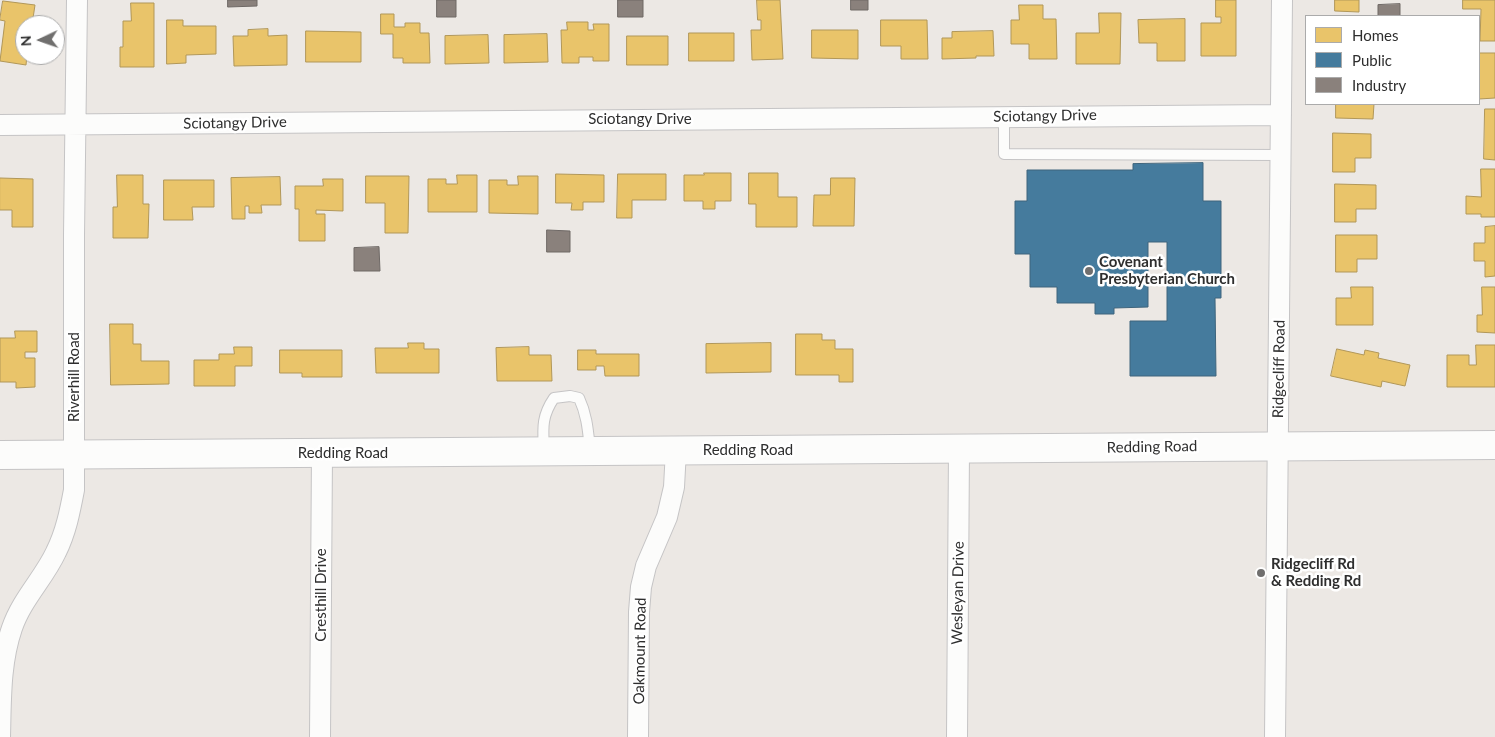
<!DOCTYPE html>
<style>
body{margin:0}
#map{position:relative;width:1495px;height:737px;overflow:hidden;background:#ece8e4;font-family:Lato,sans-serif}
canvas{display:block}
.legend{position:absolute;left:1305px;top:15px;width:175px;height:90px;box-sizing:border-box;background:#fff;border:1px solid #ababab;margin:0;padding:6px 9px;list-style:none;font-size:15px;color:#2e2e2e}
.legend li{display:flex;align-items:center;gap:10px;height:25px}
.legend b{width:25px;border:1px solid #ababab}
.north{position:absolute;left:15px;top:15px;width:50px;height:50px;box-sizing:border-box;background:#fff;border:1px solid #ababab;border-radius:50%;rotate:267deg;font-size:14px;font-weight:700;line-height:20px;text-align:center;color:#2e2e2e}
.north::after{content:'';display:block;margin:auto;width:18px;height:22px;background:#706f6e;clip-path:polygon(50% 0,100% 100%,50% 72%,0 100%)}
</style>
<div id="map">
<canvas width="1495" height="737"></canvas>
<ul class="legend">
<li><b style="height:14px;background:#e9c46a"></b>Homes</li>
<li><b style="height:14px;background:#457b9d"></b>Public</li>
<li><b style="height:14px;background:#8a817c"></b>Industry</li>
</ul>
<div class="north">N</div>
</div>
<script>
const c = document.querySelector('canvas').getContext('2d');
c.lineJoin = 'round';
function fill(path, color) {
  c.fillStyle = color;
  c.fill(path, 'evenodd');
}
function stroke(path, color, width, dash) {
  c.strokeStyle = color;
  c.lineWidth = width;
  c.lineCap = dash ? 'butt' : 'round';
  c.setLineDash(dash || []);
  c.stroke(path);
}
function write(font, color, halo, rows, align = 'center') {
  c.font = font + ' Lato,sans-serif';
  c.lineWidth = 5;
  c.setLineDash([]);
  c.textBaseline = 'middle';
  c.strokeStyle = halo;
  c.fillStyle = color;
  for (const [text, x, y, turn = 0] of rows) {
    c.save();
    c.translate(x, y);
    c.rotate((+turn || 0) * Math.PI / 180);
    c.textAlign = isNaN(turn) ? turn : align;
    if (halo) c.strokeText(text, 0, 0);
    c.fillText(text, 0, 0);
    c.restore();
  }
}
const homes = new Path2D(`
 M757,0H780L783,59L752,60L751,30H761V20H758Z
 M1216,0H1236V56H1201V23H1221V17H1216Z
 M1335,0H1359V12L1335,11Z
 M1463,0H1495V41H1480L1481,9H1463Z
 M3,1L35,5L32,25H25V55H27L26,65L0,61L5,21L0,20Z
 M131,3H154V67H120V47H123V21H131Z
 M1019,5H1043V19H1056L1057,59H1029V44H1011V20H1019Z
 M1099,13H1121L1120,64H1076V33H1099Z
 M381,14H394V27H405V23H420V33H429L430,63H403V58H393V34H381Z
 M1185,19V61H1157V43H1139L1138,20Z
 M167,20H183V26H216V54L186,55V63L167,64Z
 M881,20H927L928,59H901V46H881Z
 M567,22H588V30H594L593,24H609V61H593V57H579V63H562L561,30H567Z
 M268,29V36L287,35V65L234,66L233,36H248V30Z
 M812,30H858V59L812,58Z
 M306,31L361,32V62H306Z
 M993,31L994,56H976V58L942,59V38H952V32Z
 M689,33H734V61H689Z
 M547,34L548,62L504,63V35Z
 M488,35L489,63L445,64V36Z
 M627,36H668V65H627Z
 M1479,53H1495V98L1479,99Z
 M1336,104H1374L1373,119L1336,118Z
 M1485,109H1495V160L1484,159Z
 M1333,133L1371,134V158H1355V172H1333Z
 M1481,169H1495V217H1481V214H1466V196L1481,197Z
 M704,173H731V201H715V209H703V201H684V175H704Z
 M749,173H778V197H797V227H756V204H749Z
 M556,174L604,175V202H583V210H571L572,203H556Z
 M618,174H666V200H632V218H617Z
 M117,175H143V204H149L148,238H113V207H117Z
 M457,175H477V212H428V179H446V184H457Z
 M366,176H409L408,233H385V203H366Z
 M518,176H538V214L489,213V180H507V185H518Z
 M280,177L281,205H261L262,213H249V206H245V219H232L231,178Z
 M0,178L33,179V227H12V210H0Z
 M831,178H855L854,226H813L814,195H830Z
 M323,179H343V211L316,210V214H325V241H299V209H295V186H323Z
 M164,180H214V207H192L193,220H164Z
 M1335,184L1376,185V209H1356V222H1335Z
 M1495,226V276L1485,277V261H1474V243H1485V227Z
 M1336,235H1377V259H1357V272H1336Z
 M1351,287H1373V325H1336V298H1351Z
 M1482,287H1495V333L1477,332V315H1482Z
 M110,324H133V344H141V361H169V384L111,385Z
 M15,331H37V352H25V358H35V387L16,388V382H0V338H15Z
 M796,334H822V340H835V349H853V382H839V375H796Z
 M408,343H424V349H439V373H376L375,348H408Z
 M771,343V372L706,373V344Z
 M1476,345H1495V387H1447V355H1469V365H1476Z
 M234,347H252V366H235V386H194V360H219V354H234Z
 M529,347V355H551L552,381H497L496,348Z
 M1337,349L1364,355L1365,350L1379,353L1378,358L1410,365L1405,386L1382,381L1381,387L1331,376Z
 M280,350H342V377H302V373H280Z
 M578,350H596V354H639V376H605L604,366H596V370H578Z`);
fill(homes, '#e9c46a');
stroke(homes, '#b19758', 1);
const public = new Path2D(`
 M1203,163V201H1221V298H1215L1216,376H1130V321H1167V242H1148V307L1114,308V314H1095V303H1057V287H1030V254H1015V201H1027V170H1133V164Z`);
fill(public, '#457b9d');
stroke(public, '#3e647c', 1);
const industry = new Path2D(`
 M228,0H257V6L228,7Z
 M437,0H456V17H437Z
 M618,0H643V17H618Z
 M851,0H868V10H851Z
 M1400,4V16H1378V5Z
 M547,230L570,231V252H547Z
 M379,247L380,271H354V248Z`);
fill(industry, '#8a817c');
stroke(industry, '#6e6865', 1);
const lane = new Path2D(`
 M1004,116V154L1281,155
 M544,451C543,429 541,417 554,398L570,396L579,398C587,415 588,431 590,449`);
const street = new Path2D(`
 M0,125L1281,115
 M0,737C1,700 0,663 12,628C22,599 44,578 56,552C66,532 70,511 74,490V235L77,0
 M320,737L322,453
 M638,737L639,612L641,587L646,566L667,517L674,487L676,450
 M957,737L959,449
 M1275,737L1282,0`);
const secondary = new Path2D(`
 M0,455L1495,445`);
stroke(lane, '#c5c4c5', 12);
stroke(street, '#c5c4c5', 22);
stroke(secondary, '#c5c4c5', 30);
stroke(lane, '#fcfcfb', 10);
stroke(street, '#fcfcfb', 20);
stroke(secondary, '#fcfcfb', 28);
for (const [x, y, r, color] of [
 [1089,271,5,"#706f6e"],
 [1261,573,5,"#706f6e"]
]) {
  const dot = new Path2D();
  dot.arc(x, y, r, 0, 2 * Math.PI);
  c.fillStyle = color;
  c.fill(dot);
  stroke(dot, '#fff', 2);
}
write('15px', '#2e2e2e', '#fff', [
 ["Sciotangy Drive",1045,116,-1],
 ["Sciotangy Drive",640,119],
 ["Sciotangy Drive",235,123,-1],
 ["Ridgecliff Road",1279,369,-89],
 ["Riverhill Road",74,377,-90],
 ["Redding Road",1152,447,-1],
 ["Redding Road",748,450],
 ["Redding Road",343,453],
 ["Wesleyan Drive",958,593,-89],
 ["Cresthill Drive",321,595,-90],
 ["Oakmount Road",640,651,-89]
]);
write('bold 15px', '#2e2e2e', '#fff', [
 ["Covenant",1099,262],
 ["Presbyterian Church",1099,279],
 ["Ridgecliff Rd",1271,564],
 ["& Redding Rd",1271,581]
], 'left');
</script>
